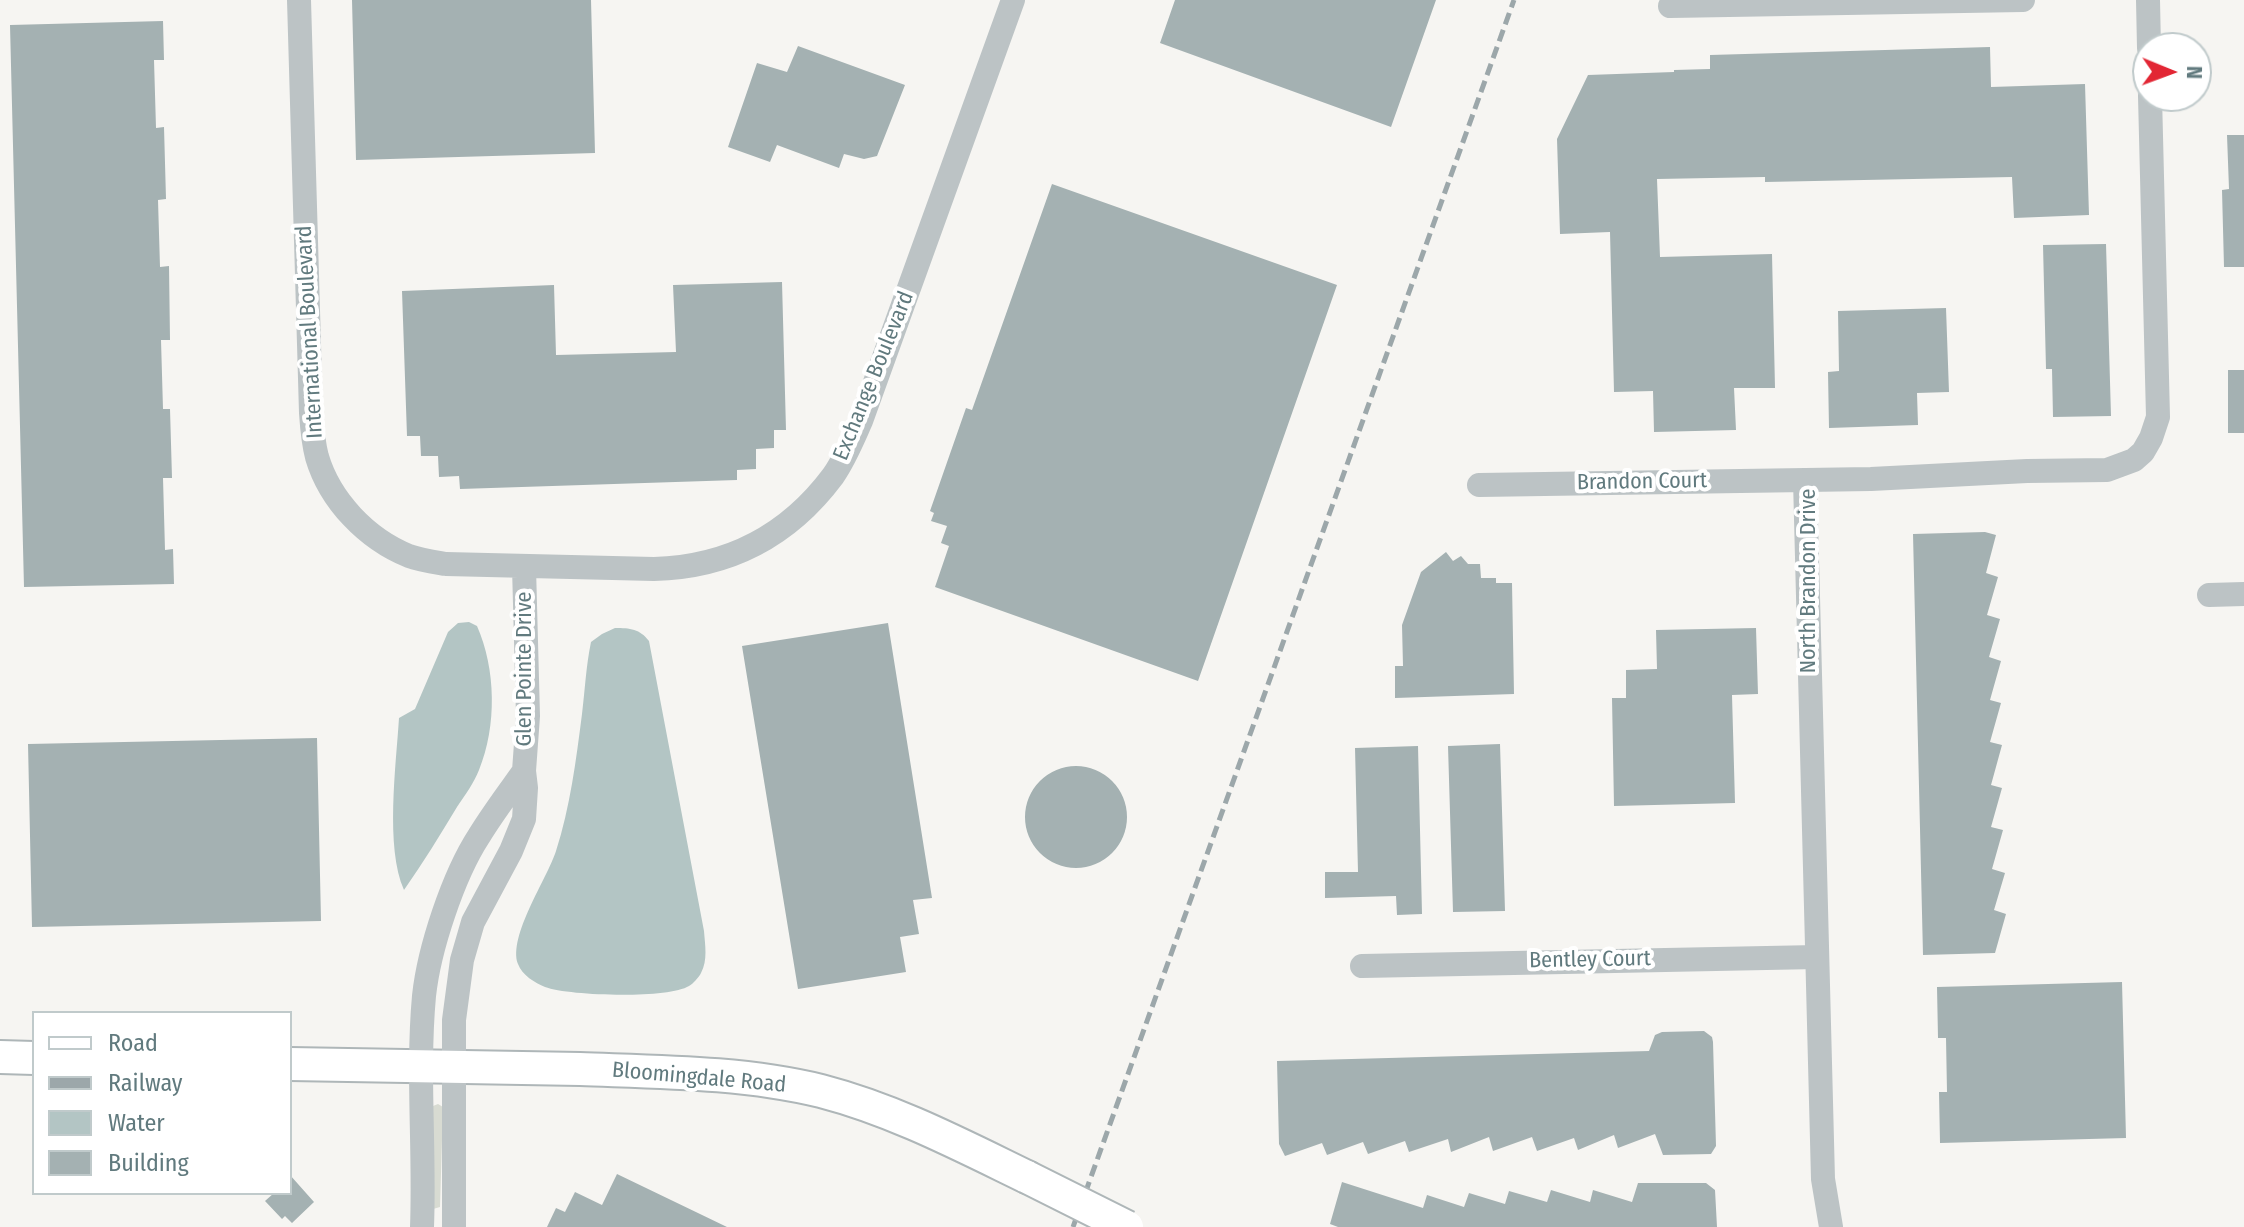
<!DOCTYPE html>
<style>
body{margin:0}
#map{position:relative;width:2244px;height:1227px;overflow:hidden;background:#f6f5f2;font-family:"Fira Sans Condensed",sans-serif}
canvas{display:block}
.legend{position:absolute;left:32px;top:1011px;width:260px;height:184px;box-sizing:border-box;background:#fff;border:2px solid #c0cacb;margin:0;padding:10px 14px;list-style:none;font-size:24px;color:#617a7e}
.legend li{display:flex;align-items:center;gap:16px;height:40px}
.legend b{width:40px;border:2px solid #c0cacb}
.north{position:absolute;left:2132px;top:32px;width:80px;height:80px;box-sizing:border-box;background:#fff;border:2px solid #c0cacb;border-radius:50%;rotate:91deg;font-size:22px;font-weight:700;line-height:32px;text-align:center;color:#617a7e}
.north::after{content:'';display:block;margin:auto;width:28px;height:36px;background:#e22634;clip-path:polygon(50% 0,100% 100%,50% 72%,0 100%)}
</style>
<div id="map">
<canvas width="2244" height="1227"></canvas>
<ul class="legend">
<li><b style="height:10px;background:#fff"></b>Road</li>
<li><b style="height:10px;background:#9ca7aa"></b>Railway</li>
<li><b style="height:22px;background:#b3c5c4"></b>Water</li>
<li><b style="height:22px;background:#a4b1b2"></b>Building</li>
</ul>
<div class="north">N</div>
</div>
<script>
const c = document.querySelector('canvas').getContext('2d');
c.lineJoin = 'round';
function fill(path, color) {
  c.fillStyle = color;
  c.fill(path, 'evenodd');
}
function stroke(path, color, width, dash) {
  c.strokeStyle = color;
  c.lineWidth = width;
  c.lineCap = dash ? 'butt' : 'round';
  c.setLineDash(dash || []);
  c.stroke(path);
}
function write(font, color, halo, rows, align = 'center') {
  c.font = font + ' "Fira Sans Condensed",sans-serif';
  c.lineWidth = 8;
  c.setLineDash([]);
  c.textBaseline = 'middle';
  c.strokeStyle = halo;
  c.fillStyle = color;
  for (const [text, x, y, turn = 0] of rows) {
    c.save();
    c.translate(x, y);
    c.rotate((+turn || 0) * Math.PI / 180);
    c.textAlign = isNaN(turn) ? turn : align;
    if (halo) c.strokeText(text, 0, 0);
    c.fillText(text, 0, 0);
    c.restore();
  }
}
fill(new Path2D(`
 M438,1104L443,1107L440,1207L433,1209V1106Z`), '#d8dbd2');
fill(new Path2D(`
 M469,622L477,626C496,669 497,726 479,770C474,783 465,795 457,807C440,835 423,863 404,890C385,847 396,766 399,718L415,709L448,632L458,623Z
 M615,628C630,628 640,629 649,641L704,931C705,945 708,960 701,973C699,977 693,984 689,986C668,999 569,996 545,987C535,983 522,975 518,964C508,936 547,879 556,851C570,807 576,761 582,714C585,690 586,666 591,642L602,634Z`), '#b3c5c4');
fill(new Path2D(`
 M352,0H591L595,153L356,160Z
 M1175,0H1436L1391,127L1160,43Z
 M163,21L164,60H154L156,128L164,127L166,199L158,200L160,267L169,266L170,340H161L163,409H170L172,478H163L165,550L173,549L174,584L24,587L10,25Z
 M798,46L905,85L877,156L864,159L844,154L839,168L777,145L770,162L728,147L757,63L787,72Z
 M1990,47L1991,87L2085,84L2089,215L2014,218L2012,177L1765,182V177L1657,179L1660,257L1772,254L1775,388H1734L1736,430L1654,432L1653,391L1614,392L1610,232L1560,234L1557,139L1588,75L1674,72V70L1710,69V55Z
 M2227,135H2244V267H2224L2222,190L2229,189Z
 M1052,184L1337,285L1198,681L935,587L949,546L941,543L947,526L931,521L934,513L930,511L966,408L972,410Z
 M2106,244L2111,416L2053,417L2052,369H2046L2043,245Z
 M782,282L786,430H774V448L756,449V469L737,470V480L460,489L459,476L439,477L438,456H421L420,436H407L402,291L554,285L556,355L676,352L673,285Z
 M1946,308L1949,392L1917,393L1918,425L1829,428L1828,372L1839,371L1838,311Z
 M2228,370H2244V433H2228Z
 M1985,532L1996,535L1986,573L1998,577L1987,615L2000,619L1989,657L2001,661L1990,700L2001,703L1990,742L2002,745L1991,785L2002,788L1991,827L2003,830L1992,869L2005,873L1994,910L2006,914L1995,953L1923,955L1913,534Z
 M1446,552L1453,561L1461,556L1468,564H1480L1481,578H1496V583H1512L1514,694L1395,698V666H1403L1402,625L1421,572Z
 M888,623L932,898L913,900L919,934L900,937L906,972L798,989L742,646Z
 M1756,628L1758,694L1732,695L1735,803L1614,806L1612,698H1626V670L1657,669L1656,630Z
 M317,738L321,921L32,927L28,744Z
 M1500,744L1505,911L1453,912L1448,746Z
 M1418,746L1422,914L1397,915L1396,896L1325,898V872H1358L1355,748Z
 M1025 817a51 51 0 1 1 102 0a51 51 0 1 1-102 0Z
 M2122,982L2126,1138L1940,1143L1939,1092H1947L1946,1038H1938L1937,987Z
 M1704,1031L1712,1037L1713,1042L1716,1146L1711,1154L1663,1155L1655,1134L1618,1148L1614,1135L1578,1150L1574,1138L1537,1151L1532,1137L1493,1151L1489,1137L1451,1152L1448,1139L1409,1152L1405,1141L1368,1154L1363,1142L1327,1155L1322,1143L1285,1156L1279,1144L1277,1061L1649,1051L1655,1035L1662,1032Z
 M617,1174L727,1227H547L556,1208L565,1212L575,1192L602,1205Z
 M290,1175L314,1202L292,1223L285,1216L282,1219L265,1201L274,1193H290Z
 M1342,1182L1423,1208L1427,1195L1464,1207L1469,1193L1505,1204L1509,1191L1547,1202L1551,1190L1590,1202L1593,1190L1632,1202L1638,1183H1706L1715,1190L1717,1227H1338L1330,1224Z`), '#a4b1b2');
const major = new Path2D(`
 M0,1057L34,1058
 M290,1064C387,1066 484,1067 580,1069C660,1072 743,1072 821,1091C894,1110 959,1144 1027,1177`);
stroke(major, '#aeb6b8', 36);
stroke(new Path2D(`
 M299,0L311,413C312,428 313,442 317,457C330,501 367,539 409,556C420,560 434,562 446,564L654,569C729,567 789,535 833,476C845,459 853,439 861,421L1013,0
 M2148,0L2149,48
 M1670,6L2023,0
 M1805,480L1823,1179L1831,1227
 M1479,485L1871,479L2027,471L2107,470L2134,460L2143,452L2151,438L2158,417L2150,96
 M2209,595L2244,594
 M1362,966L1817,957
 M422,1227C425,1150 417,1073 424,996C429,949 453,876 479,836C493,813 509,792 524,771
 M454,1227V1020L462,960L473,922L511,851L524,819L526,788L524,771L528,716L524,567`), '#bcc3c5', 24);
stroke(major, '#fff', 32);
stroke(new Path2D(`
 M1073,1227L1514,0`), '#9ca7aa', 5, [12, 6]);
const majorBridge = new Path2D(`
 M1027,1177L1127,1227`);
stroke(majorBridge, '#aeb6b8', 36, []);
stroke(majorBridge, '#fff', 32);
write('22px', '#617a7e', '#fff', [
 ["International Boulevard",310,332,-93],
 ["Exchange Boulevard",874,376,-68],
 ["Brandon Court",1642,482,-1],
 ["North Brandon Drive",1809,581,-90],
 ["Glen Pointe Drive",525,669,-90],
 ["Bentley Court",1590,960,-1],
 ["Bloomingdale Road",699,1078,5]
]);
</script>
